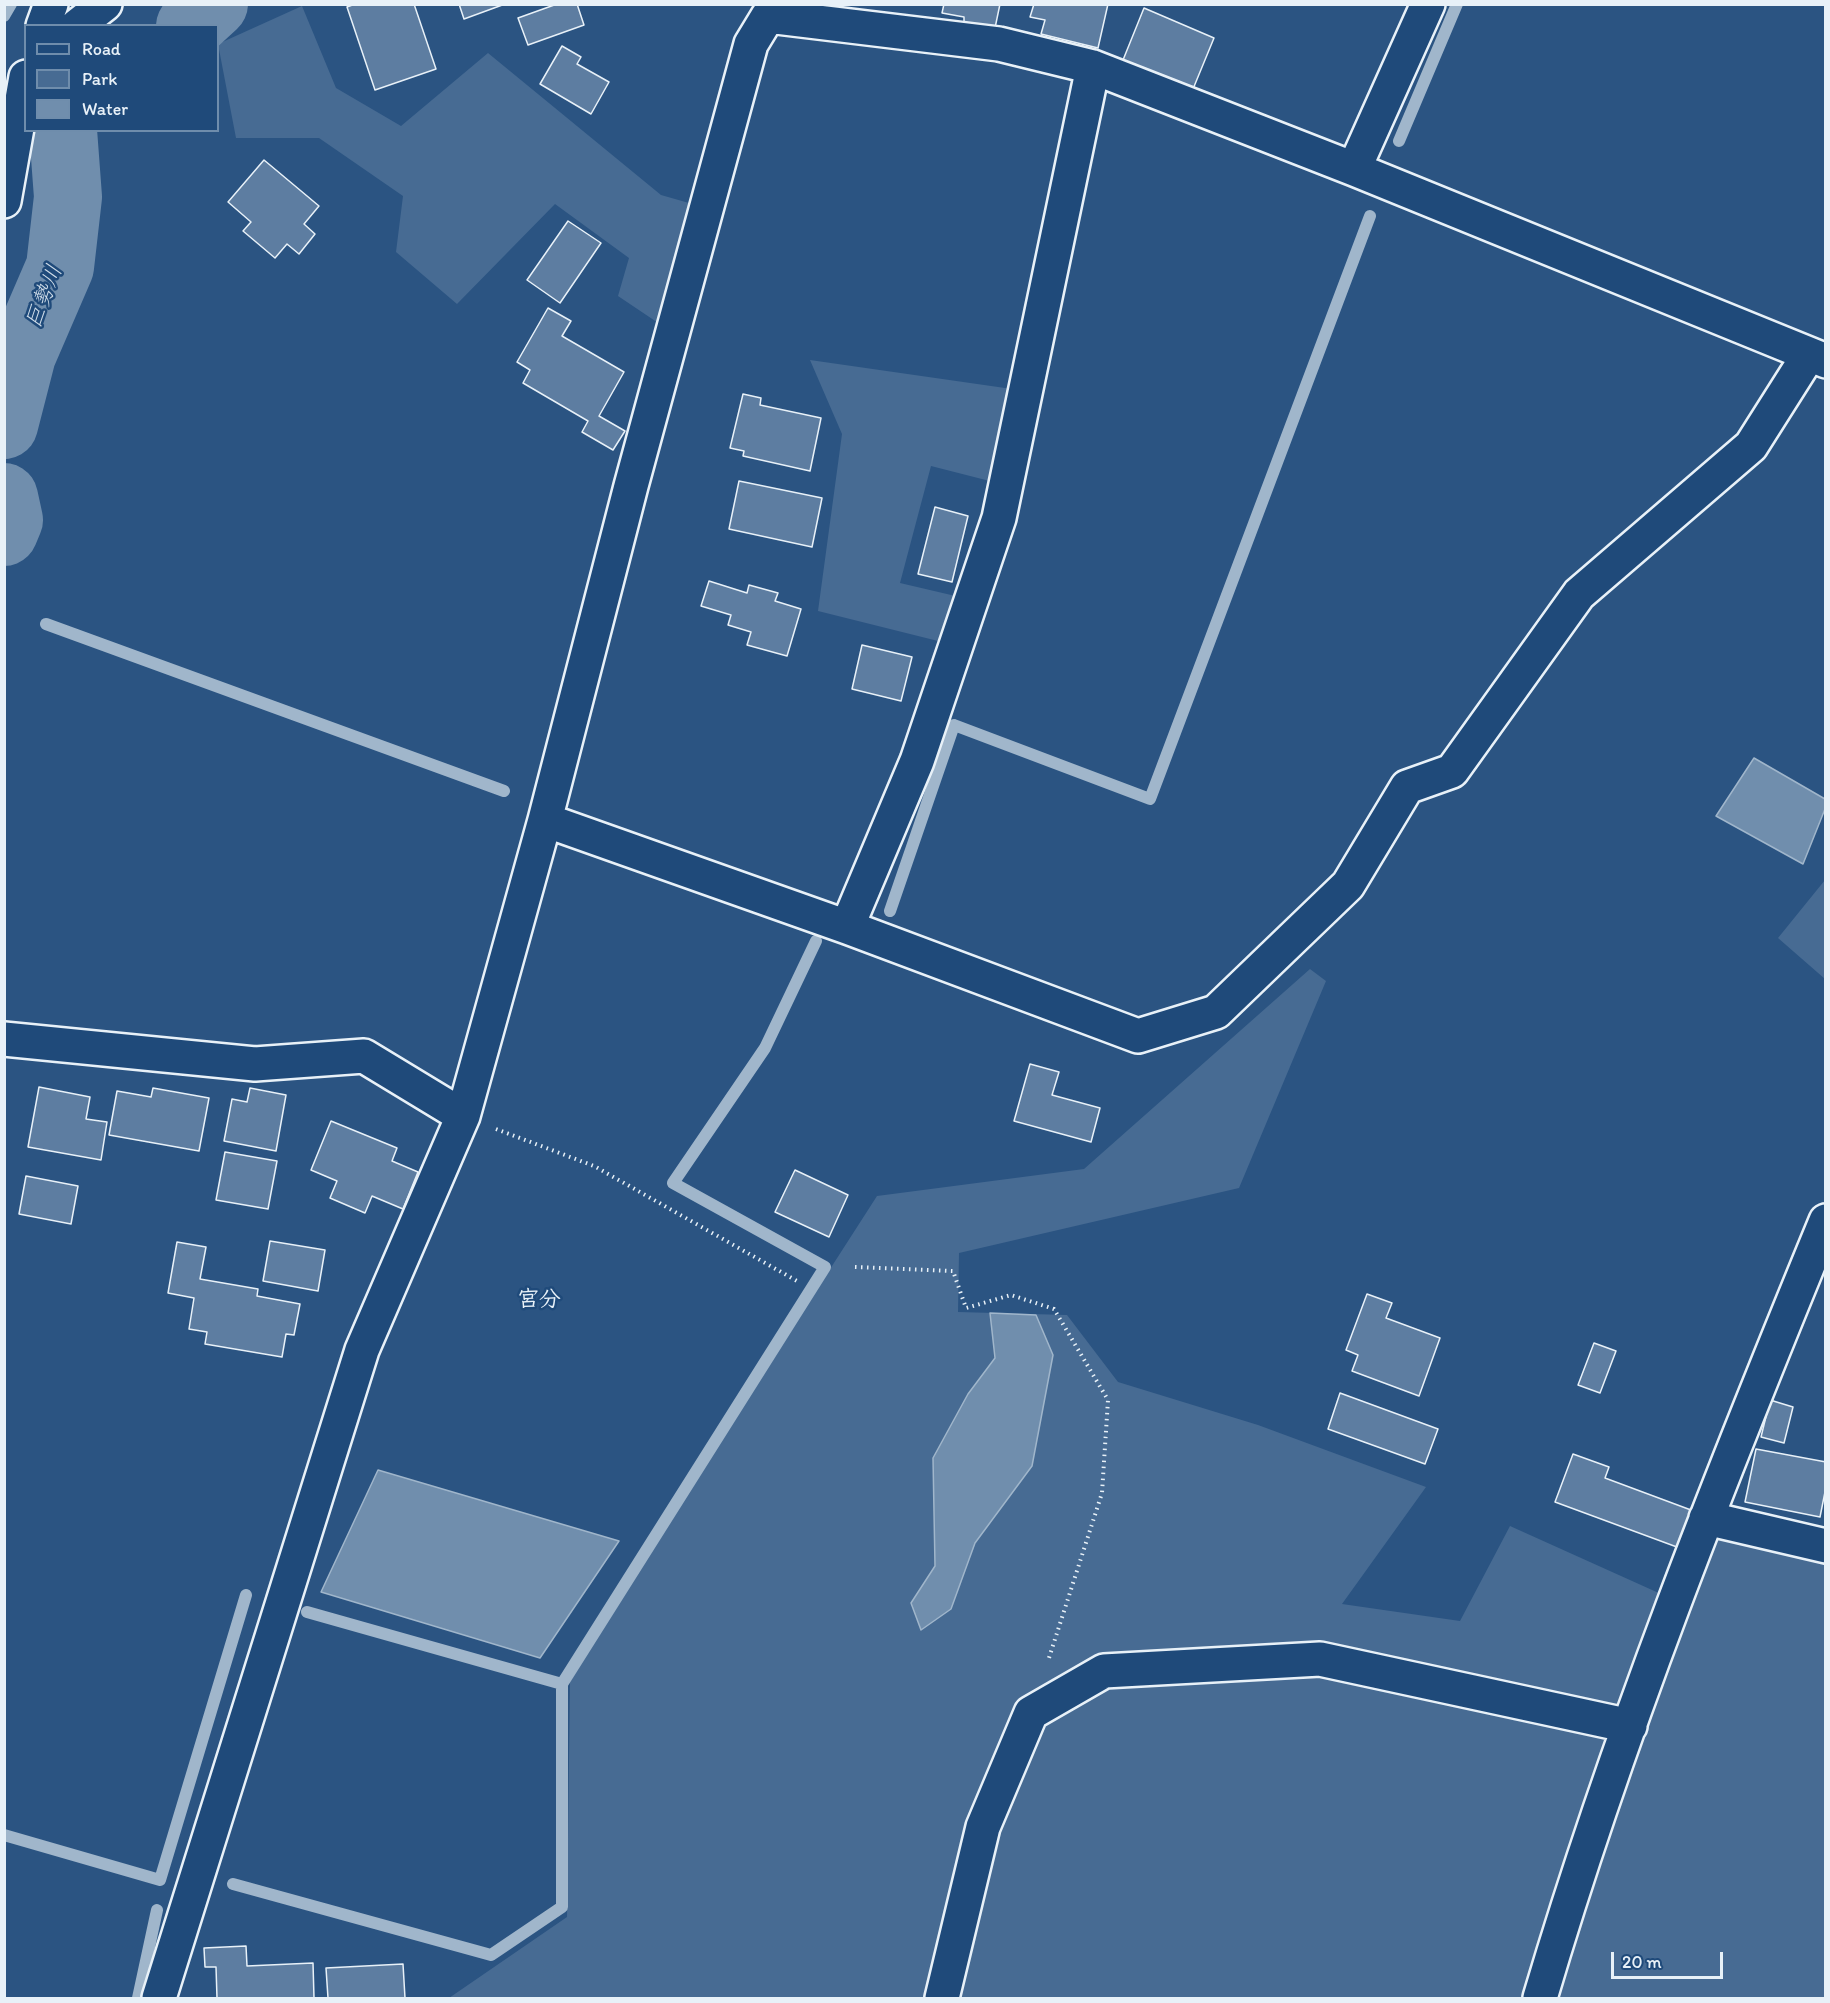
<!DOCTYPE html>
<meta charset="utf-8">
<style>
body{margin:0}
#map{position:relative;width:1830px;height:2003px;overflow:hidden;background:#2b5482;font-family:Itim,sans-serif}
canvas{display:block}
.frame{position:absolute;inset:0;border:6px solid #e8f1f8;pointer-events:none}
.legend{position:absolute;left:24px;top:24px;width:195px;height:108px;box-sizing:border-box;background:#1f4a7a;border:2px solid #6f8dac;margin:0;padding:8px 10px;list-style:none;font-size:18px;color:#e8f1f8}
.legend li{display:flex;align-items:center;gap:12px;height:30px}
.legend b{width:30px;border:2px solid #6f8dac}
.scale{position:absolute;left:1611px;top:1952px;width:112px;height:27px;box-sizing:border-box;border:3px solid #e8f1f8;border-top:0;padding-left:8px;font-size:18px;line-height:21px;white-space:nowrap;color:#e8f1f8;-webkit-text-stroke:4px #1f4a7a;paint-order:stroke}
</style>
<div id="map">
<canvas width="1830" height="2003"></canvas>
<div class="frame"></div>
<ul class="legend">
<li><b style="height:8px;background:#1f4a7a"></b>Road</li>
<li><b style="height:16px;background:#476b93"></b>Park</li>
<li><b style="height:16px;background:#708ead"></b>Water</li>
</ul>
<div class="scale">20 m</div>
</div>
<script>
const c = document.querySelector('canvas').getContext('2d');
c.lineJoin = 'round';
function fill(path, color) {
  c.fillStyle = color;
  c.fill(path, 'evenodd');
}
function stroke(path, color, width, dash) {
  c.strokeStyle = color;
  c.lineWidth = width;
  c.lineCap = dash ? 'butt' : 'round';
  c.setLineDash(dash || []);
  c.stroke(path);
}
function write(font, color, halo, rows, align = 'center') {
  c.font = font + ' Itim,"Klee One",sans-serif';
  c.lineWidth = 5;
  c.setLineDash([]);
  c.textBaseline = 'middle';
  c.strokeStyle = halo;
  c.fillStyle = color;
  for (const [text, x, y, turn = 0] of rows) {
    c.save();
    c.translate(x, y);
    c.rotate((+turn || 0) * Math.PI / 180);
    c.textAlign = isNaN(turn) ? turn : align;
    if (halo) c.strokeText(text, 0, 0);
    c.fillText(text, 0, 0);
    c.restore();
  }
}
fill(new Path2D(`
 M302,6L336,88L401,126L488,53L661,195L724,213L688,343L618,296L629,258L555,204L457,304L396,252L403,196L319,138H236L218,44Z
 M810,360L1012,389L1017,488L931,466L900,583L981,602L966,648L818,611L842,434Z
 M1825,880V979L1778,938Z
 M1310,969L1326,981L1239,1188L959,1253L958,1312L1067,1315L1118,1382L1258,1425L1426,1487L1342,1604L1460,1621L1510,1526L1661,1594L1718,1530L1825,1557V1998H449L567,1917L570,1682L659,1535L877,1196L1084,1169Z`), '#476b93');
const water = new Path2D(`
 M1754,758L1825,799V809L1803,864L1716,816Z
 M990,1313L1036,1315L1053,1355L1032,1466L975,1543L951,1609L921,1630L911,1603L935,1566L933,1458L968,1394L995,1358Z
 M378,1470L619,1541L540,1658L321,1592Z`);
fill(water, '#708ead');
stroke(water, '#a0b6cb', 1.5);
stroke(new Path2D(`
 M4,16L11,4
 M1399,141L1457,4
 M46,624L504,791
 M890,911L954,725L1150,799L1370,216
 M307,1612L562,1684
 M4,1835L160,1880L246,1595
 M233,1884L491,1955L562,1907V1684L825,1267L673,1183L765,1048L816,941
 M138,1998L157,1910`), '#a0b6cb', 12);
stroke(new Path2D(`
 M190,26L214,4
 M4,425L22,355L60,267L68,197L63,130
 M4,497L9,520L4,532`), '#708ead', 68);
const building = new Path2D(`
 M355,4H414L436,69L375,90L347,7Z
 M459,4H505L464,19Z
 M557,4H577L584,25L528,45L518,18Z
 M944,4H1000L995,28L964,22V17L942,13Z
 M1034,4H1108L1098,48L1041,34L1045,20L1030,17Z
 M1144,8L1214,38L1193,89L1123,60Z
 M562,46L581,57L577,64L609,82L591,114L540,84Z
 M264,160L319,206L304,224L315,234L299,254L287,244L275,258L243,231L251,222L228,202Z
 M568,221L601,243L560,303L527,280Z
 M548,308L571,321L562,336L624,372L599,416L625,431L613,450L582,432L588,421L523,383L530,370L517,362Z
 M743,394L761,398L760,405L821,418L810,471L743,456L744,451L730,448Z
 M739,481L822,498L812,547L729,529Z
 M935,507L968,516L952,582L918,574Z
 M709,581L747,593L749,585L778,593L775,601L801,609L787,656L747,645L751,632L728,625L731,615L701,606Z
 M862,645L912,657L901,701L852,689Z
 M1030,1064L1059,1072L1052,1095L1100,1108L1091,1142L1014,1121Z
 M39,1087L90,1097L86,1119L107,1122L101,1160L28,1147Z
 M153,1088L209,1098L199,1151L109,1135L117,1091L151,1097Z
 M250,1088L286,1095L276,1151L224,1141L232,1099L247,1102Z
 M331,1121L397,1148L392,1161L418,1172L403,1209L372,1196L365,1213L330,1198L337,1181L311,1170Z
 M225,1152L277,1161L268,1209L216,1200Z
 M795,1170L848,1195L829,1237L775,1212Z
 M26,1176L78,1186L71,1224L19,1214Z
 M270,1241L325,1250L318,1291L263,1281Z
 M177,1242L206,1247L200,1279L258,1289L257,1296L300,1304L294,1335L286,1334L282,1357L205,1344L207,1332L189,1329L194,1298L168,1293Z
 M1367,1294L1392,1303L1386,1318L1440,1338L1419,1396L1352,1371L1358,1355L1346,1350Z
 M1594,1343L1616,1351L1600,1393L1578,1385Z
 M1340,1393L1438,1429L1425,1464L1328,1429Z
 M1770,1400L1793,1407L1784,1443L1761,1437Z
 M1756,1449L1826,1462V1487L1820,1517L1745,1502Z
 M1573,1454L1609,1467L1605,1478L1699,1513L1685,1550L1555,1502Z
 M246,1946L247,1966L313,1963L314,1998H217L216,1967H205L204,1948Z
 M403,1964L405,1998H328L326,1968Z`);
fill(building, '#5d7da1');
stroke(building, '#e8f1f8', 1.5);
const minor = new Path2D(`
 M768,16L999,44L1093,67L1354,169L1826,361
 M43,26L51,4
 M77,26L105,4
 M1354,169L1428,4
 M4,201L26,77
 M545,820L847,927L1138,1036L1216,1012L1348,885L1407,787L1452,771L1579,594L1751,446L1808,356
 M847,927L917,761L999,518L1093,67
 M4,1039L255,1064L364,1056L463,1116
 M1706,1518L1826,1546
 M159,1998L362,1350L463,1116L545,820L631,486L751,44L768,16
 M942,1998L983,1827L1031,1713L1104,1671L1320,1659L1630,1726
 M1540,1998C1618,1734 1721,1476 1826,1221`);
stroke(minor, '#e8f1f8', 38);
stroke(new Path2D(`
 M496,1129L594,1166L797,1281
 M855,1267L953,1271L966,1308L1011,1295L1054,1309L1108,1400L1102,1493L1048,1661`), '#e8f1f8', 4, [1.5, 4.5]);
stroke(minor, '#1f4a7a', 33);
write('italic 22px', '#d0dde9', '#1f4a7a', [
 ["巨勢川",45,297,-69]
]);
write('bold 22px', '#e8f1f8', '#1f4a7a', [
 ["宮分",539,1300]
]);
</script>
